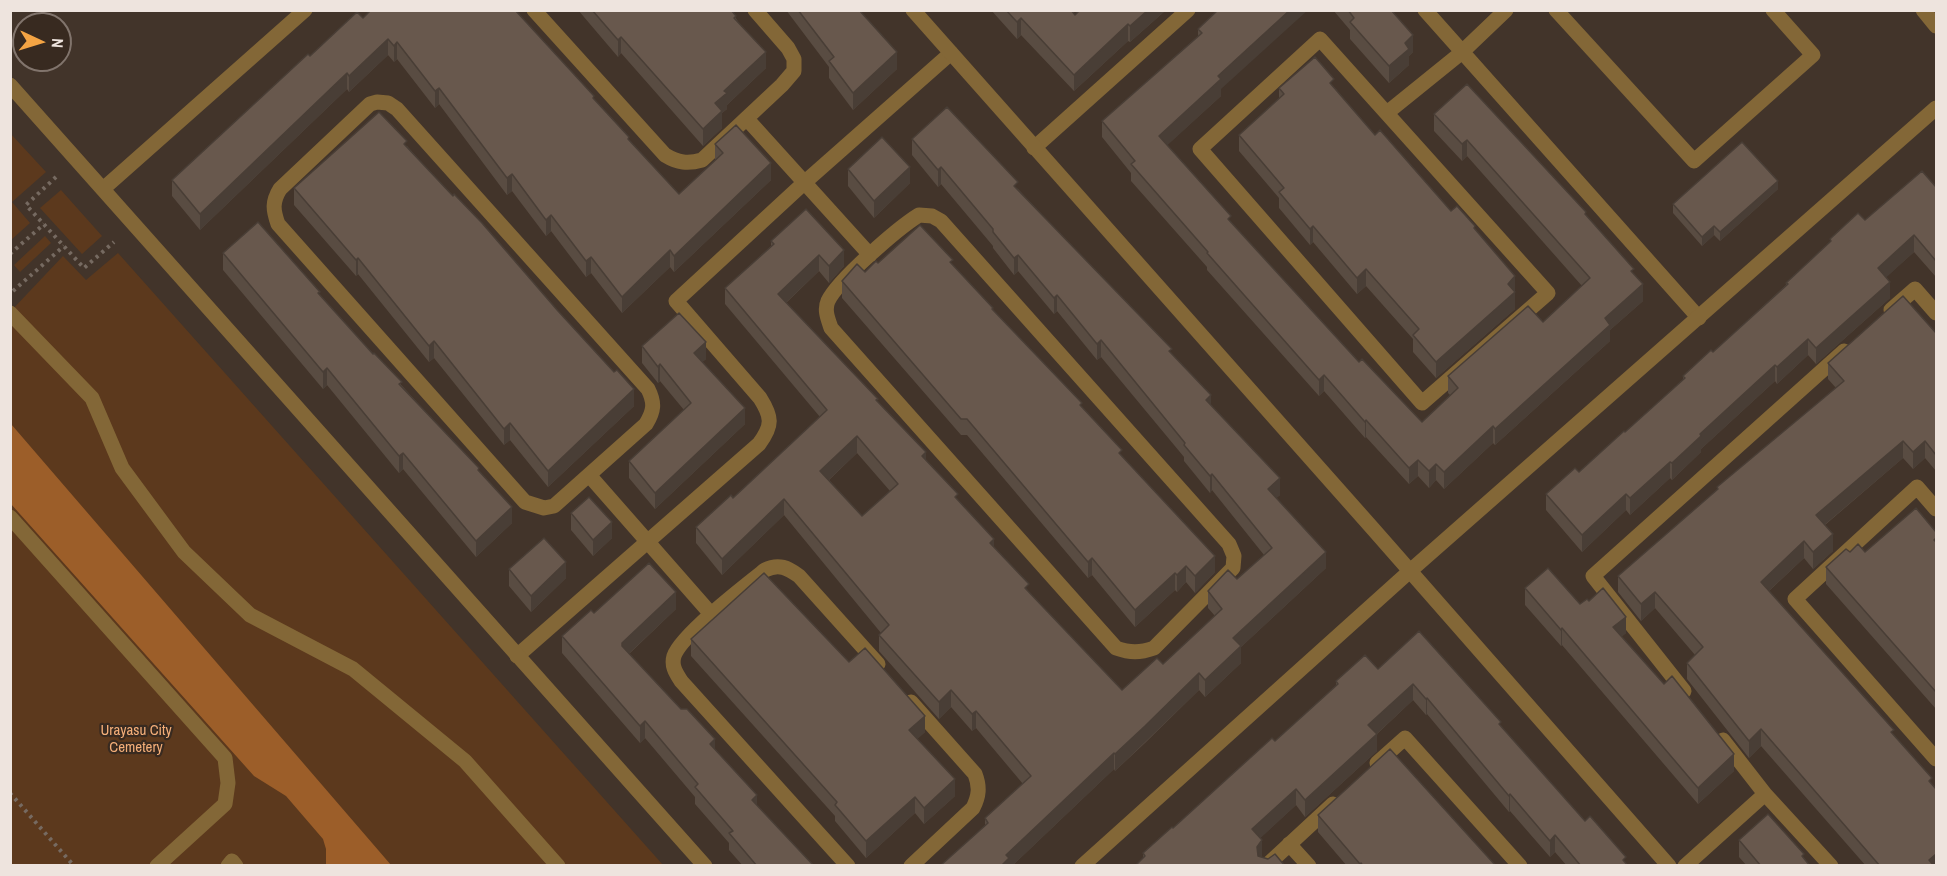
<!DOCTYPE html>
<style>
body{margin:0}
#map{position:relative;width:1947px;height:876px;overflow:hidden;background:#42342a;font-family:"Archivo Narrow",sans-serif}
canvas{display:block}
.frame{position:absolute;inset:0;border:12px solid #eee4de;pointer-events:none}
.north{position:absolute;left:12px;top:12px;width:60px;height:60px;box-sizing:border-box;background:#382a20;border:2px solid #81746c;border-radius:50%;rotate:94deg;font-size:16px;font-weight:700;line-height:24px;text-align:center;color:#eee4de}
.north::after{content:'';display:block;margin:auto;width:21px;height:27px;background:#f4a444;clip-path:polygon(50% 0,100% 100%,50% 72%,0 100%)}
</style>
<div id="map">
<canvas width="1947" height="876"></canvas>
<div class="frame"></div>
<div class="north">N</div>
</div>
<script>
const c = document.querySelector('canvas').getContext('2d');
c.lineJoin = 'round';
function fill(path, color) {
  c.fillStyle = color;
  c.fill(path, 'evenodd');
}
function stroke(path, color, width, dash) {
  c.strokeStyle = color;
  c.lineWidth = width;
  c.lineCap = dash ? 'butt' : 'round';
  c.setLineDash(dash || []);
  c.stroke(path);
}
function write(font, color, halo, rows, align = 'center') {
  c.font = font + ' "Archivo Narrow",sans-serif';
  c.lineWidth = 4.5;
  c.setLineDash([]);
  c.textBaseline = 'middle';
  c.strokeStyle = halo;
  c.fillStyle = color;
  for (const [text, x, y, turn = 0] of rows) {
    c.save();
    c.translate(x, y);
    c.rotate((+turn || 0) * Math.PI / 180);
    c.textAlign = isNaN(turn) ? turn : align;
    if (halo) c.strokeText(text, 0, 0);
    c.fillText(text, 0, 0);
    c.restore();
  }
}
fill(new Path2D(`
 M10,133L46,172L12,202L30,223L11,240Z
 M61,190L102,236L82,254L40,208Z
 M45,236L51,243L20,272L14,265Z
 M118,253L663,865H11L10,312L63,256L86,280Z`), '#5c391d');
fill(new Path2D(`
 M11,424L391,865H326V849L323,839L286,796L254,776L11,504Z`), '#9c5e29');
stroke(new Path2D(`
 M56,177L26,205L84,268L114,242
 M10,254L44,224
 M13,291L64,246
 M10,793L74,866`), '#766a61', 4, [3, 4.5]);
stroke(new Path2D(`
 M10,517L225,758L228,783L225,804L157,866
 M228,866L232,861L236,866`), '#836737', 15);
stroke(new Path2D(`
 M10,313L92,398L122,468L184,552L250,615L353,669L465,761L558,866`), '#836737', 15);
stroke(new Path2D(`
 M534,10L665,155C678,163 688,164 702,160L782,85L794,71V59L788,48L755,10
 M1425,10L1699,318
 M1556,10L1694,161L1813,55L1773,10
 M1320,39L1548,293L1422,403L1200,149Z
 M377,102L388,103L397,109L648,389C655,403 654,411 646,424L554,506L544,508L525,502L278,224C273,210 272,202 280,189L370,104Z
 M1388,112L1461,53L1506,10
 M747,119L870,255
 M1034,148L1188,10
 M919,215L932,216L941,221L1229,544L1234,556L1233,568L1154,648C1140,653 1130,653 1116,648L831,328C828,319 824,310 828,301C838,280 898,228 919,215Z
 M1891,310L1915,289L1936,313
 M589,475L711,614
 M1936,509L1917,487L1795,599L1936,759
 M517,656L759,444C773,425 772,417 760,398L676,301L805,182L951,53
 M1684,691L1593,576L1844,351
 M1723,740L1765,794L1831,866
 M1377,763L1405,738L1520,866
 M1289,844L1309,866
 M848,866L681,681C676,673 671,666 674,656C681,635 746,585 765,570C779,563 788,568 799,576L878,664
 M911,866L973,808C979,796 980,787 975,774L911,702
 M1266,866L1333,804
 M1685,866L1765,794`), '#836737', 15);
stroke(new Path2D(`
 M913,10L1374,530L1669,866
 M1923,10L1936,26
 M10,85L705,866
 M103,189L305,10
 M1082,866L1410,571L1936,108`), '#836737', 15);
fill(new Path2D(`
 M578,10H731L766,68L727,105V109L722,113V128L703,146L621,53L618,57Z
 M786,10H859L897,69L853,110L829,78V67Z
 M991,10H1071L1075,15L1080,10H1166L1130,42L1128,41L1074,91L1021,35L1017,39Z
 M1218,10L1221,96L1167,145L1231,222L1359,362L1422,422L1450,395L1448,393V376L1543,322L1582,286L1467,156L1462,161L1434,131V114L1586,215L1634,274L1643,301L1610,330V341L1495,445L1493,443L1444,489L1436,480L1429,488L1418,476L1409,484L1366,437L1365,438L1324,391L1319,396L1207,270V267L1131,181V173L1102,137V121L1198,36V29Z
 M1333,10H1391L1413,52L1409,56V65L1389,83L1350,39V30Z
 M363,18L594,99L629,141L679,194L715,160V144L771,180L674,272L670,267L622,313L591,273L586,277L551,231L546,236L512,191L507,195L439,104L435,108L397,59L394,62L388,55L349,92L347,89L200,230L172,196V180L310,56Z
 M1334,87L1375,135L1451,211L1475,229L1515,276V309L1436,378L1413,352V339L1366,286L1357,294L1313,242L1310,245L1279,208V198L1239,151V135L1279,99V88Z
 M912,139L1018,189L1172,354L1280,495L1276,498L1326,568L1241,647V663L1205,697L1199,690L1145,743L1115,771L1114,769L1012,866H940L985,826V818L1023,784L976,728L972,731L951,707L939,719L879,651V635L881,633L784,515L722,575L696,543V527L733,498L820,417L725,304V288L771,246V241L806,209L844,266L829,283L819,271L786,303L878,402L958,500L1029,592L1122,690L1163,664L1215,616L1208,608V591L1237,579L1264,555L1212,490L1210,493L1184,461V457L1101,357L1097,360L1057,311L1054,314L1018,271L1014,275L993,248V246L941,184L938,187L912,155ZM857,453L890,491L862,516L829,480Z
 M407,146L634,406L548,487L510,440L504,445L434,358L429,362L358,274L356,276L294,205V188Z
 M848,169L910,183L874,218L848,186Z
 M1936,187V277L1914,252L1886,277L1890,298L1816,364L1808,355L1777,384L1775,381L1701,449V452L1672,480L1670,478L1630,515L1626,510L1582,552L1546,510V494L1579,472L1625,432L1683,380V376L1713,352L1786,285V283L1830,243V239L1865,220Z
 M1778,189L1720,241L1714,235L1702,246L1673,213V204Z
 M223,253L320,295L479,471L512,523L476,557L403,469L399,473L327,385L323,389L223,270Z
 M878,263L953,265L1082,408L1215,572L1195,593L1186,582L1177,592L1175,590L1135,627L1092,575L1088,578L967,435H961L842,298V281L865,272Z
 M1936,333V471L1925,458L1913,469L1903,458L1825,525L1833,551L1813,569L1804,558L1769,591L1894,736L1932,784L1936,866H1866L1761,746L1749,758L1687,679V663L1695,655L1655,608L1641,621L1618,592V576L1717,490V487L1836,388L1828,379V363Z
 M642,346L706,359L702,362L745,424L655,509L629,478V461L684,410L660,381L658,383L642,363Z
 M571,513L612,538L593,556L571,530Z
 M1936,532V709L1826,584V567L1850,552H1865Z
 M509,569L566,578L531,612L509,586Z
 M1525,588L1580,604L1626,633L1621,637L1734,771L1698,804L1562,645L1561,646L1525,605Z
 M676,609L629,654L715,751L757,806L814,866H743L729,850V843L695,804V797L645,738L640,743L562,653V636L594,613Z
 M1419,631L1501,727L1585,821L1628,866H1567L1555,852L1550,857L1510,811L1509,812L1427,714L1426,715L1413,700L1377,734V751L1305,817L1296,805L1260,838L1262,857L1285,866L1143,858V853L1275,741L1336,686V681L1378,669Z
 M691,639L849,662L925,732L917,739L955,796L924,824L915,813L866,858L835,821V816L691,656Z
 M1318,815L1496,866H1347L1318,832Z
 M1739,840L1804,858L1810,866H1747L1739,857Z`), '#594c42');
fill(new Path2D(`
 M1148,10H1166L1130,42V26Z
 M1290,10H1308L1221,89V96L1159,153V136L1218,76Z
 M1021,18V35L1017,39V22Z
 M1128,24V41L1074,91V75Z
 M1413,35V52L1409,56V65L1389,83V66L1405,43Z
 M621,37V53L618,57V40Z
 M388,39V55L349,92V76Z
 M397,42V59L394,62V46Z
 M766,52V68L727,105V109L722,113V128L703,146V129L715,103L724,91Z
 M897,52V69L853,110V93Z
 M347,73V89L200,230V214Z
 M439,88V104L435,108V91Z
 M1467,140V156L1462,161V144Z
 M771,163V180L674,272V256Z
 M910,167V183L874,218V201Z
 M941,167V184L938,187V170Z
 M512,174V191L507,195V178Z
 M1778,181V189L1720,241V232Z
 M551,215V231L546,236V220Z
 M1313,226V242L1310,245V229Z
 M1714,226V235L1702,246V237Z
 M1914,235V252L1878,285V268Z
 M670,250V267L622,313V297Z
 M844,250V266L829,283V266Z
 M819,255V271L778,310V294Z
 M1018,255V271L1014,275V258Z
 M591,257V273L586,277V261Z
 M358,258V274L356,276V260Z
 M1366,269V286L1357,294V278Z
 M1515,276V309L1436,378V362Z
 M1890,282V298L1816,364V348Z
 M1643,284V301L1610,330V341L1495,445V429L1605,318Z
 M1057,295V311L1054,314V298Z
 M1808,339V355L1777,384V367Z
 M1101,340V357L1097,360V344Z
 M434,341V358L429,362V346Z
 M706,342V359L694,370V353Z
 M660,364V381L658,383V367Z
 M1775,365V381L1701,449V452L1672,480V463L1700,434Z
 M327,368V385L323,389V372Z
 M1324,375V391L1319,396V380Z
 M634,389V406L548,487V471Z
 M1211,395V412L1206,400Z
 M745,408V424L655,509V493Z
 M1366,420V437L1365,438V422Z
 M510,423V440L504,445V429Z
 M1493,426V443L1444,489V472Z
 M857,436V453L820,488V471Z
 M1903,441V458L1816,532V515Z
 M1925,441V458L1913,469V452Z
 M926,452V469L922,456Z
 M403,453V469L399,473V456Z
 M1418,460V476L1409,484V468Z
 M1670,462V478L1630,515V498Z
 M1436,464V480L1429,488V471Z
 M1212,474V490L1210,493V476Z
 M1280,478V495L1268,506V489Z
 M1626,494V510L1582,552V535Z
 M784,499V515L722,575V559Z
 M512,507V523L476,557V541Z
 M612,522V538L593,556V540Z
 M1833,534V551L1813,569V552Z
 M994,539V556L990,543Z
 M1804,541V558L1761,598V582Z
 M1326,552V568L1241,647V663L1205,697V680L1233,638Z
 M1215,556V572L1195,593V576Z
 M1092,558V575L1088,578V562Z
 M566,562V578L531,612V596Z
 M1186,566V582L1177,592V575Z
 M1175,573V590L1135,627V610Z
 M676,592V609L622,660V643Z
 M1655,592V608L1641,621V604Z
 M1626,617V633L1613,644V627Z
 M1562,628V645L1561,646V630Z
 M1199,673V690L1115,771V754Z
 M1413,684V700L1368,742V725Z
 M951,690V707L939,719V702Z
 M1427,698V714L1426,715V699Z
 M976,711V728L972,731V714Z
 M925,716V732L909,747V730Z
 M645,721V738L640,743V726Z
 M1761,729V746L1749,758V741Z
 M1377,734V751L1305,817V800Z
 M715,739V756L710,744Z
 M1114,753V769L1012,866H1001L1006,855Z
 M1734,754V771L1698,804V788Z
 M955,779V796L924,824V808Z
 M1296,789V805L1252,846V829Z
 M1510,794V811L1509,812V796Z
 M757,795V812L752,800Z
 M915,797V813L866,858V841Z
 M1555,835V852L1550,857V841Z
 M1262,840V857L1257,864V847Z
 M1936,854V866H1929V860Z`), '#493e36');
const building = new Path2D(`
 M371,10H515L594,96L593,98L629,137L628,139L679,194L723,153L715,144L736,125L771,163L674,256L670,250L622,297L591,257L586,261L551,215L546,220L512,174L507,178L439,88L435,91L397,42L394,46L388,39L349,76L347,73L200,214L172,180L308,54L310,56L357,12L363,18Z
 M592,10H731L736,16L734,18L766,52L724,91L727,93L715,103L722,111L703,129L621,37L618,40Z
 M798,10H859L897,52L853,93L829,61L834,57Z
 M1006,10H1071L1075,15L1080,10H1148L1130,26L1128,24L1074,75L1021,18L1017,22Z
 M1218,10H1290L1218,76L1221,79L1159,136L1231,216L1228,219L1359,362L1362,359L1422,422L1458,388L1448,376L1528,306L1543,322L1590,278L1467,140L1462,144L1434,114L1467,84L1586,212L1585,214L1634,269L1631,271L1643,284L1605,318L1610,325L1495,429L1493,426L1444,472L1436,464L1429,471L1418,460L1409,468L1366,420L1365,422L1324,375L1319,380L1207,253L1208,252L1131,164L1135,161L1102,121L1202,33L1198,29Z
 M1348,10H1391L1413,35L1405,43L1409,49L1389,66L1350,22L1354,18Z
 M1315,57L1334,79L1330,83L1375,135L1380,130L1451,211L1457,206L1475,226L1474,228L1515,276L1508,284L1515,292L1436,362L1413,335L1419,329L1366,269L1357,278L1313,226L1310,229L1279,192L1284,188L1239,135L1284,94L1279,88Z
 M947,107L1018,182L1014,186L1172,349L1169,351L1211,395L1206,400L1280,478L1268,489L1326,552L1233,638L1241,646L1205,680L1199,673L1145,726L1115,754L1114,753L1006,855L1009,858L1001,866H940L988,823L985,818L1031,776L976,711L972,714L951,690L939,702L879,635L889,625L784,499L722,559L696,527L731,495L733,498L827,410L725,288L774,244L771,241L806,209L844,250L829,266L819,255L778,294L878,399L876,400L926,452L922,456L958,494L955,497L994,539L990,543L1029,584L1025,588L1122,690L1157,658L1163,664L1222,609L1208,591L1228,570L1237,579L1272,548L1212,474L1210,476L1184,445L1185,443L1101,340L1097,344L1057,295L1054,298L1018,255L1014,258L993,232V229L941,167L938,170L912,139ZM857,436L898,484L862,516L820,471Z
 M379,112L407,141L404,144L453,196L454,194L482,223L558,311L614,372L617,370L634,389L548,471L510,423L504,429L434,341L429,346L358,258L356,260L294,188Z
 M882,137L910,167L874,201L848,169Z
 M1742,142L1778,181L1720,232L1714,226L1702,237L1673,204Z
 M1922,171L1936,187V261L1914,235L1878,268L1890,282L1816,348L1808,339L1777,367L1775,365L1700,434L1701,436L1672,463L1670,462L1630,498L1626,494L1582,535L1546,494L1575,468L1579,472L1624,431L1625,432L1685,378L1683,376L1711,350L1713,352L1788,284L1786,283L1831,241L1830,239L1858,213L1865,220Z
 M258,222L320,292L318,293L373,354L374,353L402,382L399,384L479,468L478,470L512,507L476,541L403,453L399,456L327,368L323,372L223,253Z
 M920,225L953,260L950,262L993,308L992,309L1082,403L1080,405L1122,450L1119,453L1215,556L1195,576L1186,566L1177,575L1175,573L1135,610L1092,558L1088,562L967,419H961L842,281L857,264L865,272L876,261L878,263Z
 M1903,296L1936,333V455L1925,441L1913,452L1903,441L1816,515L1833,534L1813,552L1804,541L1761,582L1894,730L1891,732L1932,778L1929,781L1936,789V854L1929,860L1934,866H1880L1761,729L1749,741L1687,663L1703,647L1655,592L1641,604L1618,576L1718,489L1717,487L1844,381L1828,363Z
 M679,313L706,342L694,353L745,408L655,493L629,461L691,403L660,364L658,367L642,346Z
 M589,497L612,522L593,540L571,513Z
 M1916,508L1936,532V538L1934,540L1936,542V692L1826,567L1846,549L1850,552L1858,544L1865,552Z
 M544,538L566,562L531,596L509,569Z
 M649,563L676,592L622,643V646L681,709H687L715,739L710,744L757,795L752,800L814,866H757L729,833L733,831L695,787L698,784L645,721L640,726L562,636L591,610L594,613Z
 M1548,568L1580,604L1587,599L1589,601L1603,588L1626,617L1613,627L1664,684L1672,676L1734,754L1698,788L1562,628L1561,630L1525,588Z
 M764,573L849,662L865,648L925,716L909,730L955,779L924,808L915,797L866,841L835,805L837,802L691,639Z
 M1419,631L1501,722L1499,724L1585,821L1590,816L1626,857L1623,860L1628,866H1581L1555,835L1550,841L1510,794L1509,796L1427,698L1426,699L1413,684L1368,725L1377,734L1305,800L1296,789L1252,829L1262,840L1257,847L1258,856L1268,859L1275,854L1285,866H1135L1145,856L1143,853L1172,827L1173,828L1272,738L1275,741L1338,684L1336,681L1365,655L1378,669Z
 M1390,749L1496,866H1363L1361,863L1360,864L1318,815Z
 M1768,814L1804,854L1802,856L1810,866H1761L1739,840Z`);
fill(building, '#68584d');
stroke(building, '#493e36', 1.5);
write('15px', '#f5af79', '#382a20', [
 ["Urayasu City",136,731],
 ["Cemetery",136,748]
]);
</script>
